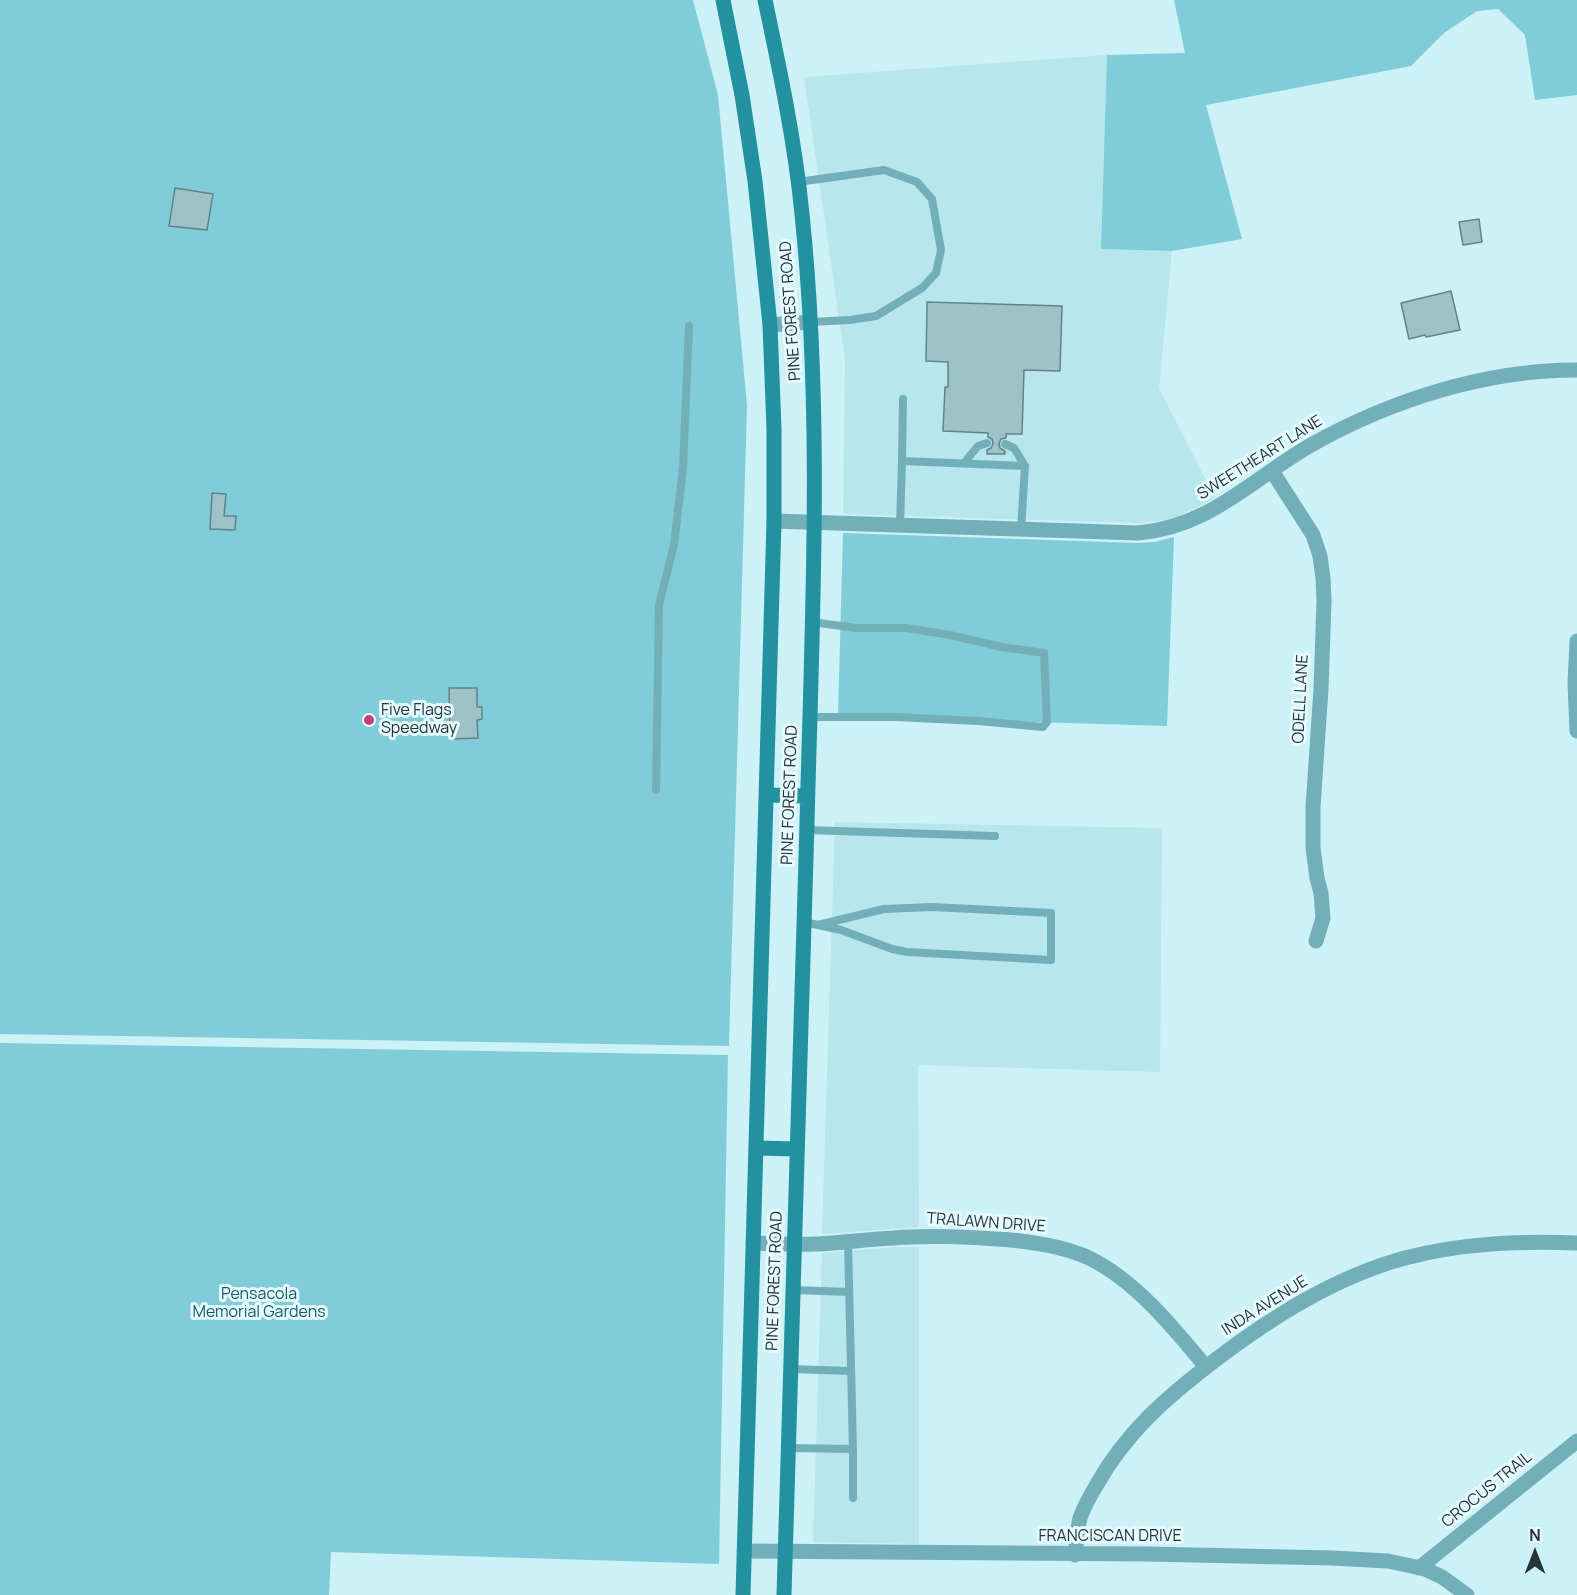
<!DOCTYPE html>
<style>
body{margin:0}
#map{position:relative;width:1577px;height:1595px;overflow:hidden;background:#ccf1f7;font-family:Manrope,sans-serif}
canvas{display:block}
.north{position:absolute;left:1505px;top:1523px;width:60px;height:60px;-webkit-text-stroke:4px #e5fbff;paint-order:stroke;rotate:0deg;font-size:16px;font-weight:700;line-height:24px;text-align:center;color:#263437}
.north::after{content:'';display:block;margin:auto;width:21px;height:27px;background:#263437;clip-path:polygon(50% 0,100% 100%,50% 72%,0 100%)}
</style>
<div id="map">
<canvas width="1577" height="1595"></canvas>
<div class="north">N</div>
</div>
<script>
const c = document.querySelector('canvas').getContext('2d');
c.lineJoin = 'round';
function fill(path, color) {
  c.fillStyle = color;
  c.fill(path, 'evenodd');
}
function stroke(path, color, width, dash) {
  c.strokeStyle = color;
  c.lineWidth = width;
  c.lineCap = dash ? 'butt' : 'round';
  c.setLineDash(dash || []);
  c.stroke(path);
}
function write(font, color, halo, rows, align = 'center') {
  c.font = font + ' Manrope,sans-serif';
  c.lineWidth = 6;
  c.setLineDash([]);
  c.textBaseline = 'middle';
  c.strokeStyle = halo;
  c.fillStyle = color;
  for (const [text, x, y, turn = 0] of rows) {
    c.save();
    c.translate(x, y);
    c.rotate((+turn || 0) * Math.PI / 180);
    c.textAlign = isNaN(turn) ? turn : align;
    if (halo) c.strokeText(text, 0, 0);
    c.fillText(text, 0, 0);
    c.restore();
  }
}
fill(new Path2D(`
 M1107,55L1101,249L1172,251L1159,388L1215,498L1179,516L1165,520L1138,523L843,514L845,359L804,77Z
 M835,822L1162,828L1160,1072L918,1065L919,1227L822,1234Z
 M896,1247H919V1544L813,1542L822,1253Z`), '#b7e6ed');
fill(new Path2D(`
 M0,0H693L718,95L747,405L729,1046L0,1034Z
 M1174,0H1577V95L1535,100L1525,35L1498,9L1477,11L1444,33L1411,66L1206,105L1242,239L1172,251L1101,249L1107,55L1185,53Z
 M843,533L1138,543L1154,542L1174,537L1167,726L838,716Z
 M0,1043L728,1055L719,1564L331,1552L329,1595H0Z`), '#80ccd8');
const building = new Path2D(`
 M175,188L213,194L207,230L169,226Z
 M1479,219L1482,242L1463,245L1459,222Z
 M1451,291L1460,330L1426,337L1425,335L1409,339L1401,303Z
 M927,302L1062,306L1060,371L1024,370L1022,434H1006V438L1001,439L999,444L1000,448L1005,451V454H987V450L991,448L993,444L992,439L988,437V433L943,431L945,387H948V362L926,361Z
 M212,493L226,494L224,516H236L235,530L210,529Z
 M449,688H477V707H482V719L477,720L478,738L450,739Z`);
fill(building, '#9ec2c8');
stroke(building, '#618389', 1.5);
stroke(new Path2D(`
 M798,182L884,170L917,182L932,199L941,250L936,273L922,288L876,316L850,320L811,322
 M1005,444L1014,448L1025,466
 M902,461L903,399
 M964,463L978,446L987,443
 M900,526L902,461L1025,466L1021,529
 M810,717H896L978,721L1043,727L1047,722L1044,653L1002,647L950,635L906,628H856L812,622
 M656,790L659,605L674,545L683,468L689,326
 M806,830L995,836
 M804,922L841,930L892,949L907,952L1051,960V913L932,907L884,909L818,925
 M793,1290L849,1292
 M790,1369L851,1371
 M788,1448L853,1449L848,1242
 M853,1449V1498`), '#73afb9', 8);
stroke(new Path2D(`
 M770,325L811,322
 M1272,471L1313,535L1320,556L1323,578L1324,601L1321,689L1313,807V848L1317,878L1321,893L1323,918L1316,941
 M774,521L1138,533C1210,527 1252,479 1311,445C1391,400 1485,370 1577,370
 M1577,641L1575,683L1577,731
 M753,1243C774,1244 796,1245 817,1244C843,1243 868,1239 894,1238C929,1235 964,1237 998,1239C1028,1241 1059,1245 1087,1257C1134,1279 1174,1328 1206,1367
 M744,1551L1148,1554L1332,1558L1388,1561L1425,1569L1442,1577L1467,1595
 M1075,1555C1077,1543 1077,1530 1080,1518C1084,1507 1090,1496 1096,1486C1126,1432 1166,1398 1214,1361C1272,1317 1335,1277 1405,1258C1462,1243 1519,1241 1577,1243
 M1419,1568L1577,1441`), '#73afb9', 15);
stroke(new Path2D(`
 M723,0L742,95L755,181L770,325L774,429V521L743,1595
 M765,0C780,71 795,142 802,214C823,417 812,620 807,824C799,1081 792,1338 784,1595
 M766,795L807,796
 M756,1148L797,1149`), '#2292a1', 15);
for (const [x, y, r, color] of [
 [369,720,6,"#c73e77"]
]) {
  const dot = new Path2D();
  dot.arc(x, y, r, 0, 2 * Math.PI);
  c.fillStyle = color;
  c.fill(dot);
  stroke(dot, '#e5fbff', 2);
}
write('16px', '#263437', '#e5fbff', [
 ["PINE FOREST ROAD",791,311,-94],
 ["SWEETHEART LANE",1260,458,-32],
 ["ODELL LANE",1301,699,-87],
 ["PINE FOREST ROAD",790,795,-88],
 ["TRALAWN DRIVE",986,1223,4],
 ["PINE FOREST ROAD",775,1281,-88],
 ["INDA AVENUE",1265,1306,-32],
 ["CROCUS TRAIL",1487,1490,-39],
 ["FRANCISCAN DRIVE",1110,1537]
]);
write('16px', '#263437', '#e5fbff', [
 ["Five Flags",381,711],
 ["Speedway",381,729]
], 'left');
write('16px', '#165c65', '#e5fbff', [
 ["Pensacola",259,1295],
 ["Memorial Gardens",259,1313]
]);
</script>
